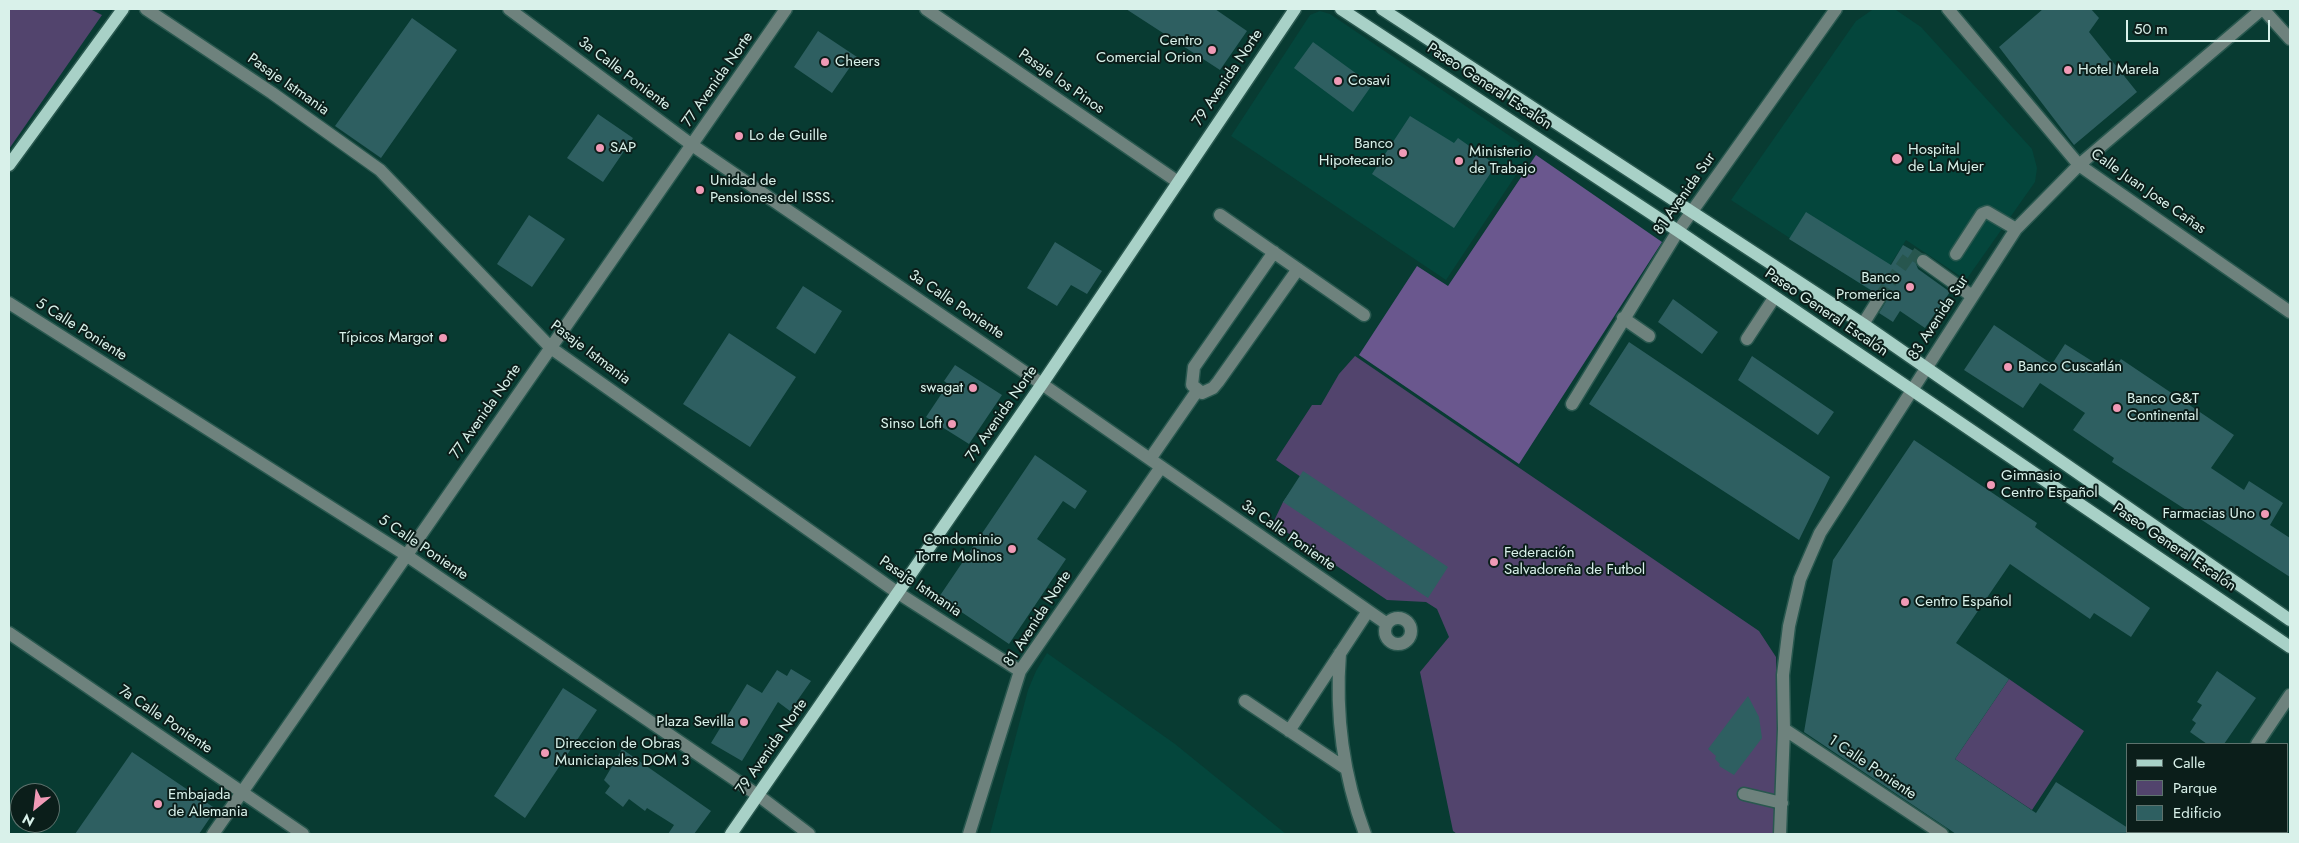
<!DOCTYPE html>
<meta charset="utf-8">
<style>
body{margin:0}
#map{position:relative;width:2299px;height:843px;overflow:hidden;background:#083b32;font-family:Jost,sans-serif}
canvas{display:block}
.frame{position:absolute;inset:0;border:10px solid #d9f1ea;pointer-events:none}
.legend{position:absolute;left:2126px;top:743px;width:162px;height:90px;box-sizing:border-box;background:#0b1e1a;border:1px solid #5d726d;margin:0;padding:6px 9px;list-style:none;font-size:15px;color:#d9f1ea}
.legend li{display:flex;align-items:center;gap:10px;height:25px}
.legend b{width:25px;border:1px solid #5d726d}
.north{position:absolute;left:10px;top:783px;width:50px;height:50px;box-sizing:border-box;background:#0b1e1a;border:1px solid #5d726d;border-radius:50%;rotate:209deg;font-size:14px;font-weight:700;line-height:20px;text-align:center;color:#d9f1ea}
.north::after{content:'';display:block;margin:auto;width:18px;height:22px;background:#f09ab6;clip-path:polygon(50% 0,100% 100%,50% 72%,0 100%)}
.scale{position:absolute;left:2126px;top:20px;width:144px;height:22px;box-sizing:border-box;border:2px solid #d9f1ea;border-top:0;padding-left:6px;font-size:15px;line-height:18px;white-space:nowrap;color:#d9f1ea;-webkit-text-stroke:4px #0b1e1a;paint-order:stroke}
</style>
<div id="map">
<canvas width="2299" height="843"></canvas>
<div class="frame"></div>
<ul class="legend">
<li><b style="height:6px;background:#a8d1c7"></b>Calle</li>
<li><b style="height:14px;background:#52446d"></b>Parque</li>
<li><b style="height:14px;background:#2e5f61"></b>Edificio</li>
</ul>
<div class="north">N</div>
<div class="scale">50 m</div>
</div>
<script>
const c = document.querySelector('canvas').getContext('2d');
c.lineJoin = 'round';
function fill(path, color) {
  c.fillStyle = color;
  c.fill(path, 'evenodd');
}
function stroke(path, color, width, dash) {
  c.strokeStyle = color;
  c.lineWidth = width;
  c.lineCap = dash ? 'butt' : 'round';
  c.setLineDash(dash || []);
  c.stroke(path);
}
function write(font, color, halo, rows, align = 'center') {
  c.font = font + ' Jost,sans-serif';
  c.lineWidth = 4;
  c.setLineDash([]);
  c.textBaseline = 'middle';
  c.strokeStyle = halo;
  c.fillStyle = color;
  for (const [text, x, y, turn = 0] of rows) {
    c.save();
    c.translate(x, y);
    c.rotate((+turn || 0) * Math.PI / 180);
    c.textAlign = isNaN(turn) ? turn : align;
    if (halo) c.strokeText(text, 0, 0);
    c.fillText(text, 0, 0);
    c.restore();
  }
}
fill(new Path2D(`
 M1872,10H1896L1921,27L2032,149L2037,168L2035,182L1966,280L1906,240L1873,292L1731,200L1856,21Z
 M1320,11L1330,14L1532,151L1446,280L1231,136L1310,15Z
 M1047,653L1175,744L1286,834H990L1028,690L1036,671Z`), '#04463c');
fill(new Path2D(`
 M9,9H90L102,15L9,149Z
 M1355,356L1759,631L1776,657L1778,730L1774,834H1457L1453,831L1420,672L1449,637L1437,609L1426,602L1387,600L1273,523L1283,502L1301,477L1276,460L1312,405H1321L1339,374Z
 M2009,679L2084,731L2032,810L1955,759Z`), '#52446d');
fill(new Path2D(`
 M1536,155L1662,242L1519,464L1359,355L1417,266L1448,286Z`), '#6a578e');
fill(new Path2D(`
 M1126,9H1215L1247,31L1220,70Z
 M2043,9H2091L2099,18L2089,32L2137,92L2074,145L1999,47Z
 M412,18L457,50L381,158L335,126Z
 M818,31L857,57L832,93L794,67Z
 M1313,42L1372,85L1353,112L1294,68Z
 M598,114L633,138L603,182L567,158Z
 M1410,116L1454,143L1458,138L1496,165L1454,228L1372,174Z
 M1806,212L1891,265L1903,245L1919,254L1915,261L1918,269L1950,292L1925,328L1900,311L1893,322L1879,313L1888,298L1885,290L1880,289L1874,292L1789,239Z
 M529,215L565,239L532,287L497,264Z
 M1055,242L1102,271L1087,294L1071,285L1057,306L1027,288Z
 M803,286L842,311L815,354L776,328Z
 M1673,299L1718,332L1702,354L1658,322Z
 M1994,325L2052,364L2065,344L2111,373L2121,359L2234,435L2211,468L2244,490L2249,481L2283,503L2270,525L2290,538V577L2112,462L2114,458L2073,430L2085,413L2040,383L2023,408L1964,370Z
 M729,333L796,377L750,447L683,404Z
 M1629,342L1830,477L1799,540L1589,404Z
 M1752,356L1834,412L1818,435L1738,380Z
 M955,365L1002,395L969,444L926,417L948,384L944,381Z
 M1914,440L2037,523L2035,527L2150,608L2131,637L2094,613L2090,619L2010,564L1956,643L2009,679L1955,759L2036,813L2056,782L2128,828V832L2138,834H1956L1804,732L1833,560Z
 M1035,455L1087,491L1075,509L1063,501L1037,539L1066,559L1009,644L939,597Z
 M1303,471L1448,567L1428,598L1283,502Z
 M791,669L811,681L790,711L778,702L742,761L711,743L747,684L762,693L777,670L787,676Z
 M2217,671L2256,698L2224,744H2207L2190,732L2196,723L2192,720L2202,705L2197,702Z
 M563,688L597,710L525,818L494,796Z
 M1748,696L1759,717L1762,738L1734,775L1719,766L1720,764L1715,759L1716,756L1708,749Z
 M622,749L711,811L694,834H668L674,825L647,808L645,811L629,799L623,807L605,793L610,786L604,780Z
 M132,752L216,809L199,834H75Z`), '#2e5f61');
stroke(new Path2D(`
 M1880,297L1911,253L1923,261`), '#27564e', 12, [12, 6]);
const minor = new Path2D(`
 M146,9L272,93L380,170L551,348L898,593L1020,671
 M509,9L692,145L1042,384L1387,624
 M926,9L1178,182
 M1948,9L2079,165L2290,312
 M2263,9L2290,39
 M1220,215L1364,315
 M1274,252L1194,367L1192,385L1202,393L1213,388L1218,382L1298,269
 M1956,254L1982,214L1987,212L2016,229
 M1923,261L1972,296
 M9,303L406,555L759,796L809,834
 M1623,318L1649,336
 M1863,324L1880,297
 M1747,339L1774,298
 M1572,404L1678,231L1836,9
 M1150,459L1197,391
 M1385 631a13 13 0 1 1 26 0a13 13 0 1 1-26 0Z
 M9,633L303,834
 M1340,653C1335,716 1343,775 1365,834
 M1245,701L1345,768
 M1784,729L1942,834
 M1289,731L1368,611
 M2257,744L2290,695
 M1744,794L1782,803
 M213,834L786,9
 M969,834L1020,671L1161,467
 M1780,834L1784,729L1783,675L1789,626L1800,579L1820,533L2016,229L2079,165L2262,9
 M2197,834L2199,832`);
const major = new Path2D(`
 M1341,9L1678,231L2290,647
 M1382,9L1863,324L2290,620
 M9,165L123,9
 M731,834L1042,384L1295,9`);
stroke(minor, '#29584f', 15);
stroke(major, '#29584f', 15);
stroke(minor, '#6e827d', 12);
stroke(major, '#a8d1c7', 12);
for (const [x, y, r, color] of [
 [1212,50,5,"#f09ab6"],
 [825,62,5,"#f09ab6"],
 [2068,70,5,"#f09ab6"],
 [1338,81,5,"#f09ab6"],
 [739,136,5,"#f09ab6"],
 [600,148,5,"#f09ab6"],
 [1403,153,5,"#f09ab6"],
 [1897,159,6,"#f09ab6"],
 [1459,161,5,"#f09ab6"],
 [700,190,5,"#f09ab6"],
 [1910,287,5,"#f09ab6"],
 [443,338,5,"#f09ab6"],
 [2008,367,5,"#f09ab6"],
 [973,388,5,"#f09ab6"],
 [2117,408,5,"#f09ab6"],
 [952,424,5,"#f09ab6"],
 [1991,485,5,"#f09ab6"],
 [2265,514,5,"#f09ab6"],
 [1012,549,5,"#f09ab6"],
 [1494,562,5,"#f09ab6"],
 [1905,602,5,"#f09ab6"],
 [744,722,5,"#f09ab6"],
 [545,753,5,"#f09ab6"],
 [158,804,5,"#f09ab6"]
]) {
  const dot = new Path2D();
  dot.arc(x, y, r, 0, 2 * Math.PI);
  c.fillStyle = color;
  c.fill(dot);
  stroke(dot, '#0b1e1a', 2);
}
write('15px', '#d9f1ea', '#0b1e1a', [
 ["Centro",1202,41,"right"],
 ["Comercial Orion",1202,58,"right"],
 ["Cheers",835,62],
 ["Hotel Marela",2078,70],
 ["Cosavi",1348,81],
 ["Lo de Guille",749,136],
 ["Banco",1393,144,"right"],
 ["Hipotecario",1393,161,"right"],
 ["SAP",610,148],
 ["Hospital",1908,150],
 ["de La Mujer",1908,167],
 ["Ministerio",1469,152],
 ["de Trabajo",1469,169],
 ["Unidad de",710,181],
 ["Pensiones del ISSS.",710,198],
 ["Banco",1900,278,"right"],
 ["Promerica",1900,295,"right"],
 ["Típicos Margot",433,338,"right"],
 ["Banco Cuscatlán",2018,367],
 ["swagat",963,388,"right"],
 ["Banco G&T",2127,399],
 ["Continental",2127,416],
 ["Sinso Loft",942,424,"right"],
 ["Gimnasio",2001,476],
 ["Centro Español",2001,493],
 ["Farmacias Uno",2255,514,"right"],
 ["Condominio",1002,540,"right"],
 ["Torre Molinos",1002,557,"right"],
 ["Federación",1504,553],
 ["Salvadoreña de Futbol",1504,570],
 ["Centro Español",1915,602],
 ["Plaza Sevilla",734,722,"right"],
 ["Direccion de Obras",555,744],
 ["Municiapales DOM 3",555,761],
 ["Embajada",168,795],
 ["de Alemania",168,812]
], 'left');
write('15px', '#d9f1ea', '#0b1e1a', [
 ["3a Calle Poniente",624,74,37],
 ["79 Avenida Norte",1228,78,-56],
 ["77 Avenida Norte",718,80,-55],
 ["Pasaje los Pinos",1061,82,35],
 ["Pasaje Istmania",288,85,35],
 ["Paseo General Escalón",1489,87,33],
 ["Calle Juan Jose Cañas",2148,192,35],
 ["81 Avenida Sur",1685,194,-55],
 ["3a Calle Poniente",956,305,34],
 ["Paseo General Escalón",1826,313,34],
 ["83 Avenida Sur",1939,318,-57],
 ["5 Calle Poniente",81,330,32],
 ["Pasaje Istmania",590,353,37],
 ["77 Avenida Norte",486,412,-55],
 ["79 Avenida Norte",1002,414,-55],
 ["3a Calle Poniente",1288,536,35],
 ["5 Calle Poniente",423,548,34],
 ["Paseo General Escalón",2174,548,34],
 ["Pasaje Istmania",920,587,34],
 ["81 Avenida Norte",1038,619,-57],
 ["7a Calle Poniente",165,720,34],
 ["79 Avenida Norte",772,747,-55],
 ["1 Calle Poniente",1872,768,34]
]);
</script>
